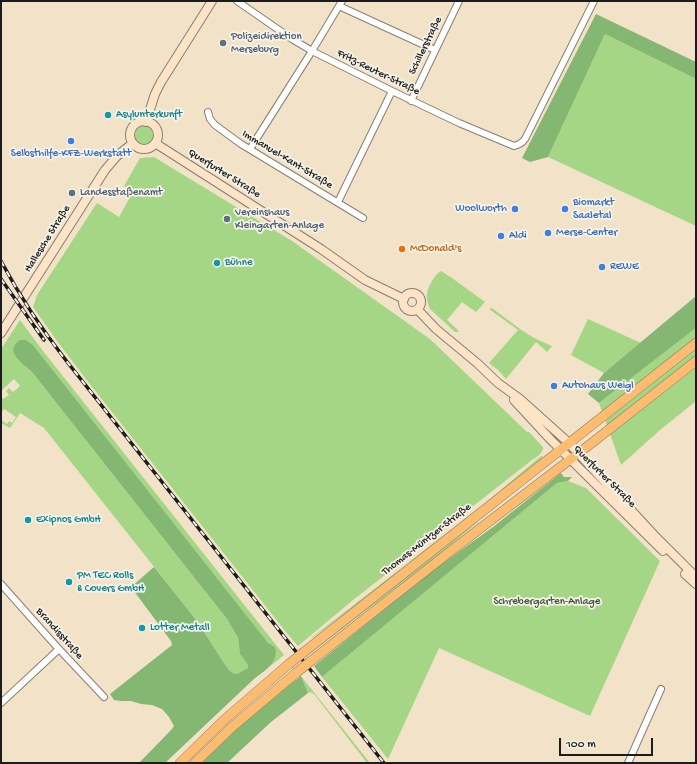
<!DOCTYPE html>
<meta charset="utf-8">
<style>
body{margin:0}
#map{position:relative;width:697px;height:764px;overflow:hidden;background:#f2e2c7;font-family:"Gochi Hand",sans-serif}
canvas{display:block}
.frame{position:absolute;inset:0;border:2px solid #1c1c1c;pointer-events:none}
.scale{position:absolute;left:559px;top:738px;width:94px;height:18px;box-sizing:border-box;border:2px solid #1c1c1c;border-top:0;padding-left:5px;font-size:12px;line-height:14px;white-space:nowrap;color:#1c1c1c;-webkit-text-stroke:3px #f7f3e8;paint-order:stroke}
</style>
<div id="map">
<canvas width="697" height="764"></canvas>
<div class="frame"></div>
<div class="scale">100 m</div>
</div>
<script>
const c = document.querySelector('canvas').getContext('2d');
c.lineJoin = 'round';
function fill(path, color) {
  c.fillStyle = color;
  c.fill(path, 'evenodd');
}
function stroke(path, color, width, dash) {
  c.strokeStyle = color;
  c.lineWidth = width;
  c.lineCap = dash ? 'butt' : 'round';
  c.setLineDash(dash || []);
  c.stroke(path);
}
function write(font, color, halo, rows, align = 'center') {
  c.font = font + ' "Gochi Hand",sans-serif';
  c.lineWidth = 3.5;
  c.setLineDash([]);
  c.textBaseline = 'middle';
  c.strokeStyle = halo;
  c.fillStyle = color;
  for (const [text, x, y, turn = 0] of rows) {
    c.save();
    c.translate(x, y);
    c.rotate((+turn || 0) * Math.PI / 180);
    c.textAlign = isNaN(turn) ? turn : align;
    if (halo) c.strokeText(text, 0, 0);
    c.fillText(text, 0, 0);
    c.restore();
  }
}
fill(new Path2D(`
 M605,34L696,79V226L548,157Z
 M135 135a9 9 0 1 1 18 0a9 9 0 1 1-18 0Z
 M154,157L292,241L430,339L527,432H529L543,447C543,453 537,457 532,460L353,600L298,646L286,632L89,383L57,341L33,307L37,295L97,203L119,217L133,192L124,186L140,158Z
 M441,271L452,278L485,302L476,312L462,302L447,320L459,331L458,332H455L430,309C428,304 426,298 427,293C428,287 435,274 441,271Z
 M492,308L520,329L534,338L552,346L547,352L536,342L506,379L498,370L489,363L518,330L489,309Z
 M588,319L641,343L604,373L571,355Z
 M20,320L43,351L284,655L269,667L274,659L275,647L268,644L33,345L26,340L14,348C13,357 19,359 25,364C27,367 30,369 32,372L227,619L238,638L240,654L248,665V668L237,674H234L229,670L222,660L197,621L44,428L20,413L10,428L1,423V420L7,424L9,421L12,423L16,417L4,409L2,412L1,411V397L3,399L9,395L6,391L9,388L13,392L20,386L14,379L1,391V349Z
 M696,328V401L660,430L621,465L599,403Z
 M541,456L543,457L537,462L435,544L402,568L374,592L312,638H311L484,504Z
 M568,481L586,488L660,561L590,716L439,648L388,759L322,677L557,483Z
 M477,522H478L431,561L312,652L310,650L420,564Z
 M301,676L370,763H367L314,694L310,692L308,693Z`), '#a5d685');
fill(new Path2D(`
 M596,14L696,62V79L605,34L548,157L530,162L522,158Z
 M696,296V328L599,403L588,394L604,373Z
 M20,340H26L33,345L268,643L275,647C279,662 265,671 255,678L165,763H139L172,729L174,726L169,717L162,709L152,705L141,704L131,701H121L114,700L110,694L172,645L171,641L131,587L154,567L197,621L222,660L229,670L234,674H237L248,668V665L240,654L238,638L227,619L32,372C23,363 3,352 20,340Z
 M561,473L564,477H572L568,481L557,483L322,677L314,666L432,571L493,527Z
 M301,676L308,693L271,722L227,763H199L248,716Z`), '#84b772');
const street = new Path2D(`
 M237,1L292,39L312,51L392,91L459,123L514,146C519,145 522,143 525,139L594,1
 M339,6L435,50
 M411,101L459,1
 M208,112L210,119L215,125L241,144L363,218
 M250,149L312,51L342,1
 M338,202L392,91
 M1,584L57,647L104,697
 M1,703L59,649
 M628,763L661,689`);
const secondary = new Path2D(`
 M130 135a14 14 0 1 1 28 0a14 14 0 1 1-28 0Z
 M146,122L155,94L161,82L212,1
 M155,143L321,249L365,280L404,299
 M403 302a9 9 0 1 1 18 0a9 9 0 1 1-18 0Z
 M418,310L436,329L477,363L498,383L520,399L569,443L654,535L696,577
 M1,333L105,170L117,156L133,143
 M514,400L551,440L663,551
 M685,574L696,584`);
const primary = new Path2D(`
 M304,652L696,343
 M311,661L452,550L593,442L696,361
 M180,763L224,720L289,664
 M195,763L232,727L296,673`);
stroke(street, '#877f72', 8);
stroke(secondary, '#877f72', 10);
stroke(primary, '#877f72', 10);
stroke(street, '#fff', 6);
stroke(secondary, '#fee4c6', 8);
stroke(primary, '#fdbc70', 9);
const rail = new Path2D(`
 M1,261C20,297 43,331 68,363L384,763
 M1,279L44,340`);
stroke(rail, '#1c1c1c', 3.5);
stroke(rail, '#f7f3e8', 2, [6]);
const primaryBridge = new Path2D(`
 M289,664L304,652
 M296,673L311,661`);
stroke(primaryBridge, '#877f72', 10, []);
stroke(primaryBridge, '#fdbc70', 9);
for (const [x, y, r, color] of [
 [223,43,4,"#5c6f8a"],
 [108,115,4,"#0f9aa8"],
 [71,141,4,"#3f7fe0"],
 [72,193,4,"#5c6f8a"],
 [515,209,4,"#3f7fe0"],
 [565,209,4,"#3f7fe0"],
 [227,219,4,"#5c6f8a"],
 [548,233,4,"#3f7fe0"],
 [501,236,4,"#3f7fe0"],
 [402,249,4,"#e8710a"],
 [217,263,4,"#0f9aa8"],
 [602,267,4,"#3f7fe0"],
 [554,386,4,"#3f7fe0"],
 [28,520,4,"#0f9aa8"],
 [69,582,4,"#0f9aa8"],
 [142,628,4,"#0f9aa8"]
]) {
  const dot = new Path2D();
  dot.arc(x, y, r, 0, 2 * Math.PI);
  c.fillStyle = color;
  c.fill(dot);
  stroke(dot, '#f7f3e8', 1.5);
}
write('11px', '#4e5e75', '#f7f3e8', [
 ["Polizeidirektion",231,37],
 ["Merseburg",231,50],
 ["Landesstaßenamt",80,193],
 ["Vereinshaus",235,213],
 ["Kleingarten-Anlage",235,226]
], 'left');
write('11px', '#1c1c1c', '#f7f3e8', [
 ["Schillerstraße",426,46,-64],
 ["Fritz-Reuter-Straße",378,73,26],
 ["Immanuel-Kant-Straße",287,160,31],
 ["Querfurter Straße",224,174,32],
 ["Hallesche Straße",48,239,-58],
 ["Querfurter Straße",604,477,45],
 ["Thomas-Müntzer-Straße",427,540,-38],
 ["Brandisstraße",59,634,48]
]);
write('11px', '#0d838f', '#f7f3e8', [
 ["Asylunterkunft",116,115],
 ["Bühne",225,263],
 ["Exipnos GmbH",36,520],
 ["PM TEC Rolls",77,576],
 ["& Covers GmbH",77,589],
 ["Lotter Metall",150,628]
], 'left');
write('11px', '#366cbe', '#f7f3e8', [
 ["Selbsthilfe-KFZ-Werkstatt",71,154,"center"],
 ["Biomarkt",573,203],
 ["Saaletal",573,216],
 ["Woolworth",507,209,"right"],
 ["Merse-Center",556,233],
 ["Aldi",509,236],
 ["REWE",610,267],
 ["Autohaus Weigl",562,386]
], 'left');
write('11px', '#c56008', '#f7f3e8', [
 ["McDonald's",410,249]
], 'left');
write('11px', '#45543c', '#f7f3e8', [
 ["Schrebergarten-Anlage",547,602]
]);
</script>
